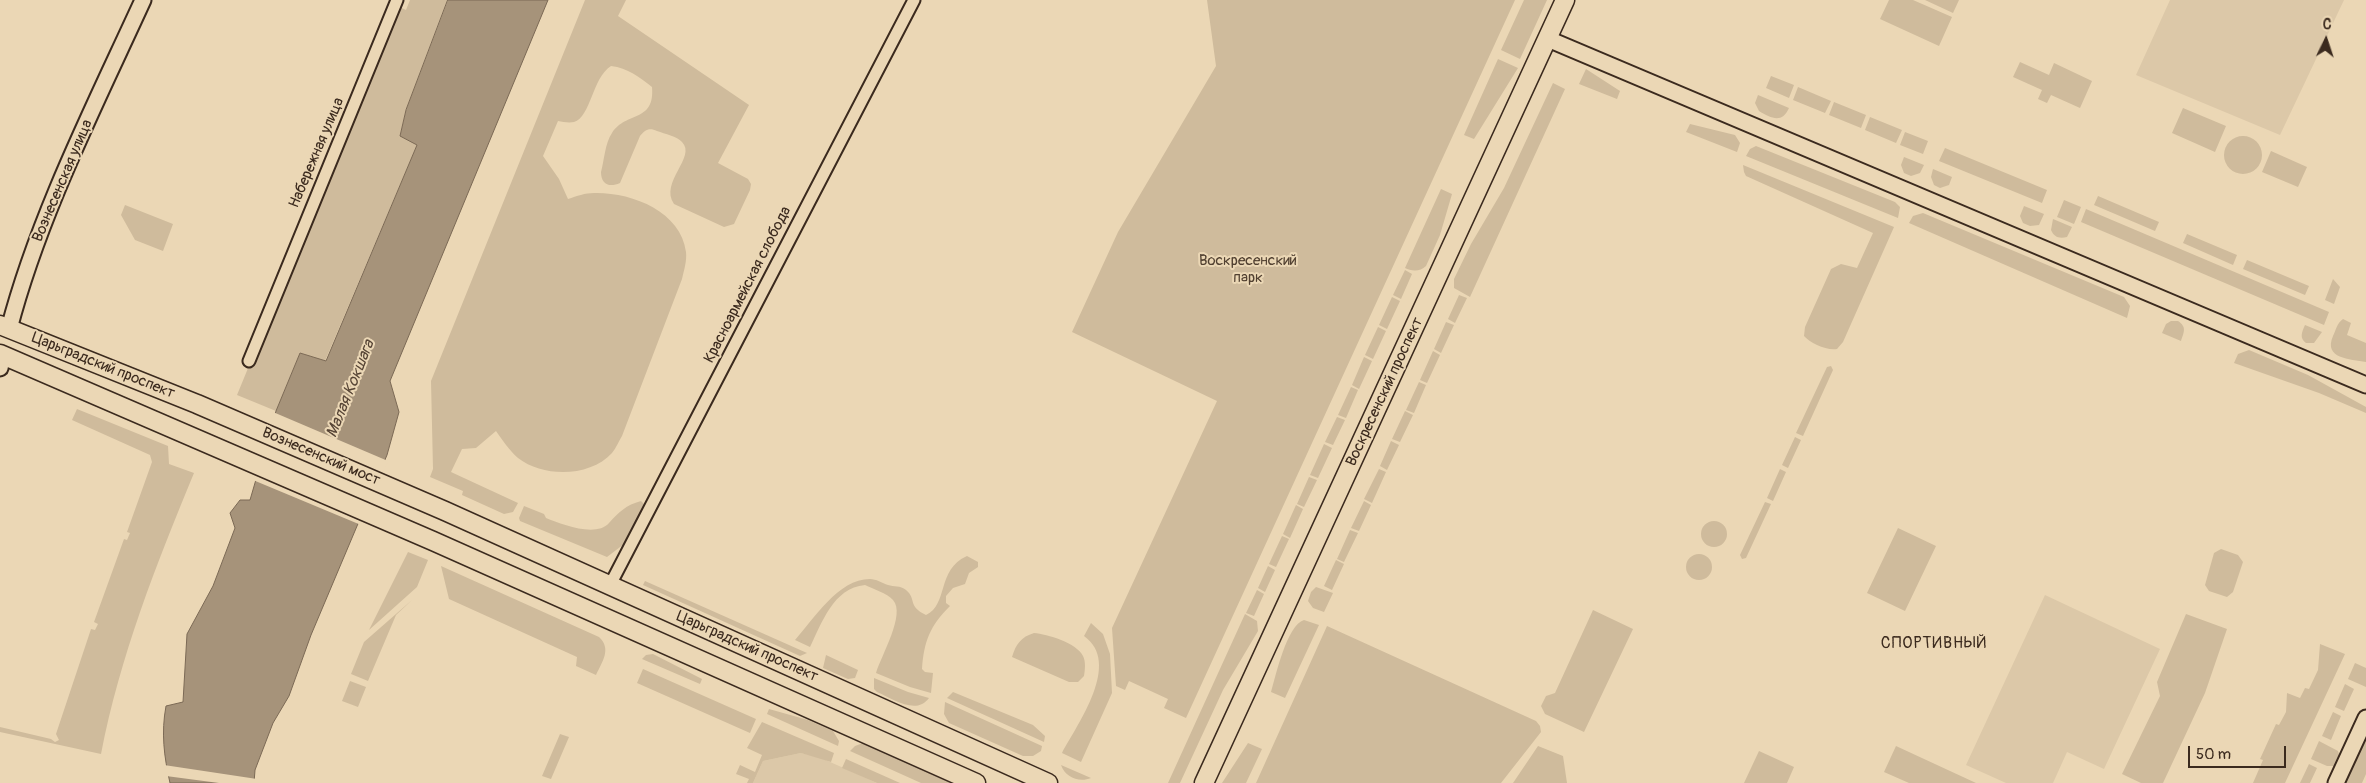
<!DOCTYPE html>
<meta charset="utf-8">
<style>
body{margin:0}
#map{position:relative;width:2366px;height:783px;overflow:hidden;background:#ebd7b5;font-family:Pangolin,sans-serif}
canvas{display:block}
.north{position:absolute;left:2301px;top:15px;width:50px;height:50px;-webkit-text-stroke:4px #ebd7b5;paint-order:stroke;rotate:4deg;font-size:14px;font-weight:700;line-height:20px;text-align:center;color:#3b2a1e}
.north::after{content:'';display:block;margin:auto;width:18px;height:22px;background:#3b2a1e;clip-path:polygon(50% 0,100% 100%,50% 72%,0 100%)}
.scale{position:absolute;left:2188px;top:746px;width:98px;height:22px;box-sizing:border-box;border:2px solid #3b2a1e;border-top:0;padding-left:6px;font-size:15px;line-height:18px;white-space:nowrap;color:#3b2a1e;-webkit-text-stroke:4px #ebd7b5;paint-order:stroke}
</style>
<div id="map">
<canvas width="2366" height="783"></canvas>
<div class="north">С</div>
<div class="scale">50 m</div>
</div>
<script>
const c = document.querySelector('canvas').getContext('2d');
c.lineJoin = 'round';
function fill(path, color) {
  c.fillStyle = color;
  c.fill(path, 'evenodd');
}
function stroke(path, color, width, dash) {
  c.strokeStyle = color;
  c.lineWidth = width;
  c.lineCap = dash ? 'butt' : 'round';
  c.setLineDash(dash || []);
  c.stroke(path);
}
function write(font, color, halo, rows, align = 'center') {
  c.font = font + ' Pangolin,sans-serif';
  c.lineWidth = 4;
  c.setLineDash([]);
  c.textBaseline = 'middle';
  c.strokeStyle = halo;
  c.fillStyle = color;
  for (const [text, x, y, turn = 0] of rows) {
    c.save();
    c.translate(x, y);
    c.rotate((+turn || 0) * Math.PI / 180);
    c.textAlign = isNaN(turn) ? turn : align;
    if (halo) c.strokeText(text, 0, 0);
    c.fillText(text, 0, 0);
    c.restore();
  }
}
fill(new Path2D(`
 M2170,0H2344L2280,135L2136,75Z
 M2045,595L2160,649L2104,769L2067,752L2053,783H2006L1966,765Z
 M801,753L819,757L877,783H753L763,761Z`), '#dcc8a8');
fill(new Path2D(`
 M410,0H448L406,110L400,135L417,145L325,361L300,353L276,411L237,395L397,6L406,10Z
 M585,0H626L618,16L749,105L718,163L748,179L751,184L750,190L734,224L724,227L674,204C659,182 697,157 682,142C677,136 665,134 657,131C649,127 645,130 640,136L620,183C609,188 601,184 601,172C604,161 605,143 612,133C626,111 655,123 652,87C639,77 628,68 611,66C592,78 591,117 574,122C569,123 563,122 558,121L543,156L559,179L568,199C577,196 585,193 594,193C631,192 681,211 686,252C687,261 684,270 682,279L622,436C619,441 616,448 612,453C590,477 544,478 518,458C509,450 503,441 496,431L476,448L462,449L451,472L518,503L513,512L504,514L462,495L463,491L430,477L433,469L431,381Z
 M1207,0H1515L1186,718L1164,708L1168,699L1129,681L1125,690L1116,686L1112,628L1217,401L1072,332L1118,232L1216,66Z
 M1524,0H1547L1520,59L1501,50Z
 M1889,0H1913L1952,17L1939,46L1880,19Z
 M1925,0H1959L1953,13Z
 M1498,59L1518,68L1474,139L1464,135Z
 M2020,62L2049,75L2054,63L2092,81L2080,108L2051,95L2047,103L2038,99L2042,90L2013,77Z
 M1586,69L1620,91L1617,99L1579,84Z
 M1771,76L1794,85L1789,98L1766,88Z
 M1553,83L1565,89L1470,297L1454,288V279L1471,244L1504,188Z
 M1798,87L1831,101L1825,113L1793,100Z
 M1758,95L1789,108C1782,124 1771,118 1759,111L1755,103Z
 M1834,102L1866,115L1861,128L1829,115Z
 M2183,108L2226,126L2215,152L2172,133Z
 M1870,117L1902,130L1896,143L1865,130Z
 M1690,124L1735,135L1740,143L1737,152L1686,132Z
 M1905,132L1928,141L1923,154L1900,145Z
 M2224 155a19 19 0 1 1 38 0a19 19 0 1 1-38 0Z
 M1756,146L1895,202L1900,207L1898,218L1746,156L1750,149Z
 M1945,148L2047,190L2042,203L1939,161Z
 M2271,151L2307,167L2298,187L2262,172Z
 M1904,157L1924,165L1920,173L1911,176L1904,173L1901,165Z
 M1743,165L1894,227L1843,342L1837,349C1827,351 1810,343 1804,336L1805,327L1831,269L1841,264L1857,268L1873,233L1746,176L1744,172Z
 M1933,169L1952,177L1949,185L1940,188L1934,185L1931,177Z
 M1441,189L1452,194L1440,235L1426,266C1420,272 1411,271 1405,268Z
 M2098,196L2159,222L2155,231L2094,205Z
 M2064,200L2081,207L2074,224L2057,217Z
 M125,205L173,224L163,251L135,240L121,215Z
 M2024,206L2044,214L2039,225L2030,226L2023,223L2020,216Z
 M2086,209L2329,312L2324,325L2081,222Z
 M1923,213L2124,297L2130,306L2127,318L1909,223L1913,216Z
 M2053,219L2072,227L2067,237C2059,239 2054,237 2051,230Z
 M2187,234L2237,255L2233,265L2183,243Z
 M2247,260L2309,286L2305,295L2243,269Z
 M1405,270L1412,274L1401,299L1393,295Z
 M2333,279L2340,287L2334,304L2325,300Z
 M1459,295L1467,298L1455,323L1448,319Z
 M1392,297L1400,301L1387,329L1379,325Z
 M2343,319L2351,323L2347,335L2366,343V362C2350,359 2323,359 2333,336C2336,330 2337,323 2343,319Z
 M2171,321H2178C2187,327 2184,332 2181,341L2162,333L2166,324Z
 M1446,322L1454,325L1441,353L1434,349Z
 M2305,325L2322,332L2314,343H2306C2299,338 2302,332 2305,325Z
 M1378,327L1386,331L1373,359L1365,355Z
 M2249,350L2308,375L2366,407V413L2319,393L2234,363L2238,354Z
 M1433,351L1440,355L1427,383L1420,380Z
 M1364,357L1372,361L1359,389L1352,385Z
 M1831,366L1833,370L1803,436L1796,433L1827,367Z
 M1419,382L1426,385L1414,413L1406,410Z
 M1351,387L1358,390L1346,418L1338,415Z
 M77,409L168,446L169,464L194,473C156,565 120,656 101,754L0,732V727L51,739L55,742L59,740L56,734L91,629L95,630L98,624L94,622L124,539L127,540L130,533L127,532L152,462L150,455L72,420Z
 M1405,411L1413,415L1400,442L1392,439Z
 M1337,417L1345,420L1333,445L1325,442Z
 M1795,437L1801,440L1788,468L1782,465Z
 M1391,441L1399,445L1387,470L1380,466Z
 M1324,444L1332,448L1318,478L1310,475Z
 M1379,469L1386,472L1372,503L1364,499Z
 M1780,469L1786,472L1773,501L1767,498Z
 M1309,477L1317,480L1304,507L1297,504Z
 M641,501L644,504V511L634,524L624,544L607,557L520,521L519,518L524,506L544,514L546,518C561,524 596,538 609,523C619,512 626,505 641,501Z
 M1364,501L1371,505L1359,531L1351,528Z
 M1765,502L1771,504L1746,558L1742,559L1740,555Z
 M1296,505L1303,509L1290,538L1283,534Z
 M1701 534a13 13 0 1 1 26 0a13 13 0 1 1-26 0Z
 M1898,528L1936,546L1905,611L1867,593Z
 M1350,530L1358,533L1344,562L1337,559Z
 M1282,536L1289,539L1276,567L1269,564Z
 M2221,549L2238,555L2243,562L2233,592L2227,597L2209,591L2205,585L2214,553Z
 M408,552L428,560L417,587L369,630Z
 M1686 567a13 13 0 1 1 26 0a13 13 0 1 1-26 0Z
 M967,556L978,562V567L969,573L965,584L953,588L946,596V603L950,606C930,626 924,641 922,669L925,672L933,673L931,693L910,687L876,673C881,656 906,614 893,600C887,593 873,589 865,585C833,588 822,623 810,647L795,640C814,619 838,579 870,579C876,579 882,583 888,585C894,587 900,585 906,590C917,599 907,606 926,615C949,604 936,570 967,556Z
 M1336,560L1344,564L1332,590L1324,586Z
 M441,566L599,637C612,649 602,662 596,675L576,666L577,657L449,599Z
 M1268,566L1275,570L1265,592L1258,588Z
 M645,581L807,653L800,656L643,585Z
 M1316,587L1333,593L1324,612L1313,608L1308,601L1311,592Z
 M1257,590L1264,594L1254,616L1246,613Z
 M412,600L396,615L368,681L351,674L364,642Z
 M1593,610L1633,629L1584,732L1545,714L1541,706L1546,696L1555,693Z
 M1245,614L1257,621L1258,631L1223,690L1180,783H1168Z
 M2186,614L2227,629L2205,693L2163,783H2141L2122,774L2160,696L2157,682Z
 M1304,620L1319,625L1285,698L1271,692C1276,675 1287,625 1304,620Z
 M1091,623L1103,634L1110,654L1112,693L1081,762L1062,753C1078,723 1122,663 1084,636Z
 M1327,626L1536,721L1540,726L1541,732L1501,783H1256Z
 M1034,633C1047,634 1077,643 1083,656C1086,662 1085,670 1084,676L1078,682H1069L1012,657C1016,644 1021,637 1034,633Z
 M2320,644L2345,654L2285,783H2253L2263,760L2260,759L2276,724L2279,725L2286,712L2287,693L2300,698L2305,688L2309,689L2318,670Z
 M653,654L702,679L700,684L642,659L646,655Z
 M826,655L858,670L855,678L848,679L823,668Z
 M2355,663L2366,668V687L2348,679Z
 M643,669L756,719L750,733L637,683Z
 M874,678L908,692L929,698C916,716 892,698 877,692L874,689Z
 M350,681L366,687L358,707L342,701Z
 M2345,684L2354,689L2344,711L2335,707Z
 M953,692L1033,725L1045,736L1044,742L947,698Z
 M945,702L1042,746L1041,751L1033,756H1023L949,723L944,714Z
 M769,709L808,720L833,731L839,741L838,746L767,714Z
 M2333,712L2341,716L2331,740L2322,736Z
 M762,722L834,753L831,762L801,753L763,761L753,783H747L749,779L736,774L740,765L755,772L762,755L747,748Z
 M560,734L569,737L551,779L542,776Z
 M2366,737V774L2362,783H2345Z
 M2319,741L2338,751L2340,757L2334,766H2327L2311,759Z
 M863,743L951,783H921L850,751L855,746Z
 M1248,743L1262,749L1246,783H1222Z
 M1538,746L1563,756L1567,783H1513Z
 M1896,746L1976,783H1909L1884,772Z
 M1759,751L1794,767L1787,783H1744Z
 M846,759L900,783H877L842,768Z
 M2309,764L2317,768L2310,783H2300Z
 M1061,765L1091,778C1079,783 1065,777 1061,765Z`), '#cfbb9c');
const water = new Path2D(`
 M448,0H548L390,381L399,412L387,455L311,635L289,696L273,723L255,770L254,783H170C164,756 161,733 166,706L183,702L187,634L213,586L235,528L230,513L240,500H250L276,411L300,353L326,361L417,145L400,136L406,110Z`);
fill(water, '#a6937a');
stroke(water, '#7b6955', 1);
fill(new Path2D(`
 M273,412L388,461L361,525L253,480Z
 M164,765L257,779V783H219L166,776Z`), '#ebd7b5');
const street = new Path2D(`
 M249,361L397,0
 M610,585L914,0`);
const secondary = new Path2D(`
 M1548,39L2366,385
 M9,329C38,217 95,105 143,0
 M0,368L3,355
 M2336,783L2366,718`);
const primary = new Path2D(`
 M0,325L197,404L445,511L1048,783
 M0,354L433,541L976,783
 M1204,783L1565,0`);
stroke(street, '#3b2a1e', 15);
stroke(secondary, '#3b2a1e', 19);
stroke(primary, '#3b2a1e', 21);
stroke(street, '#ebd7b5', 11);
stroke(secondary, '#ebd7b5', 15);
stroke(primary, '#ebd7b5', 18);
write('15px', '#3b2a1e', '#ebd7b5', [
 ["Набережная улица",317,153,-67],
 ["Вознесенская улица",63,181,-67],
 ["Красноармейская слобода",748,285,-63],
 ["Царьградский проспект",103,366,22],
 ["Воскресенский проспект",1385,392,-65],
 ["Вознесенский мост",321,457,23],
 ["Царьградский проспект",747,647,24]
]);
write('15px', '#514031', '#ebd7b5', [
 ["Воскресенский",1248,261],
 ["парк",1248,278]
]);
write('italic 16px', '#564435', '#ebd7b5', [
 ["Малая Кокшага",351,389,-68]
]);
c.letterSpacing = '1px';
write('16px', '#3b2a1e', '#ebd7b5', [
 ["СПОРТИВНЫЙ",1934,644]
]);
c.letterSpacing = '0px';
</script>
